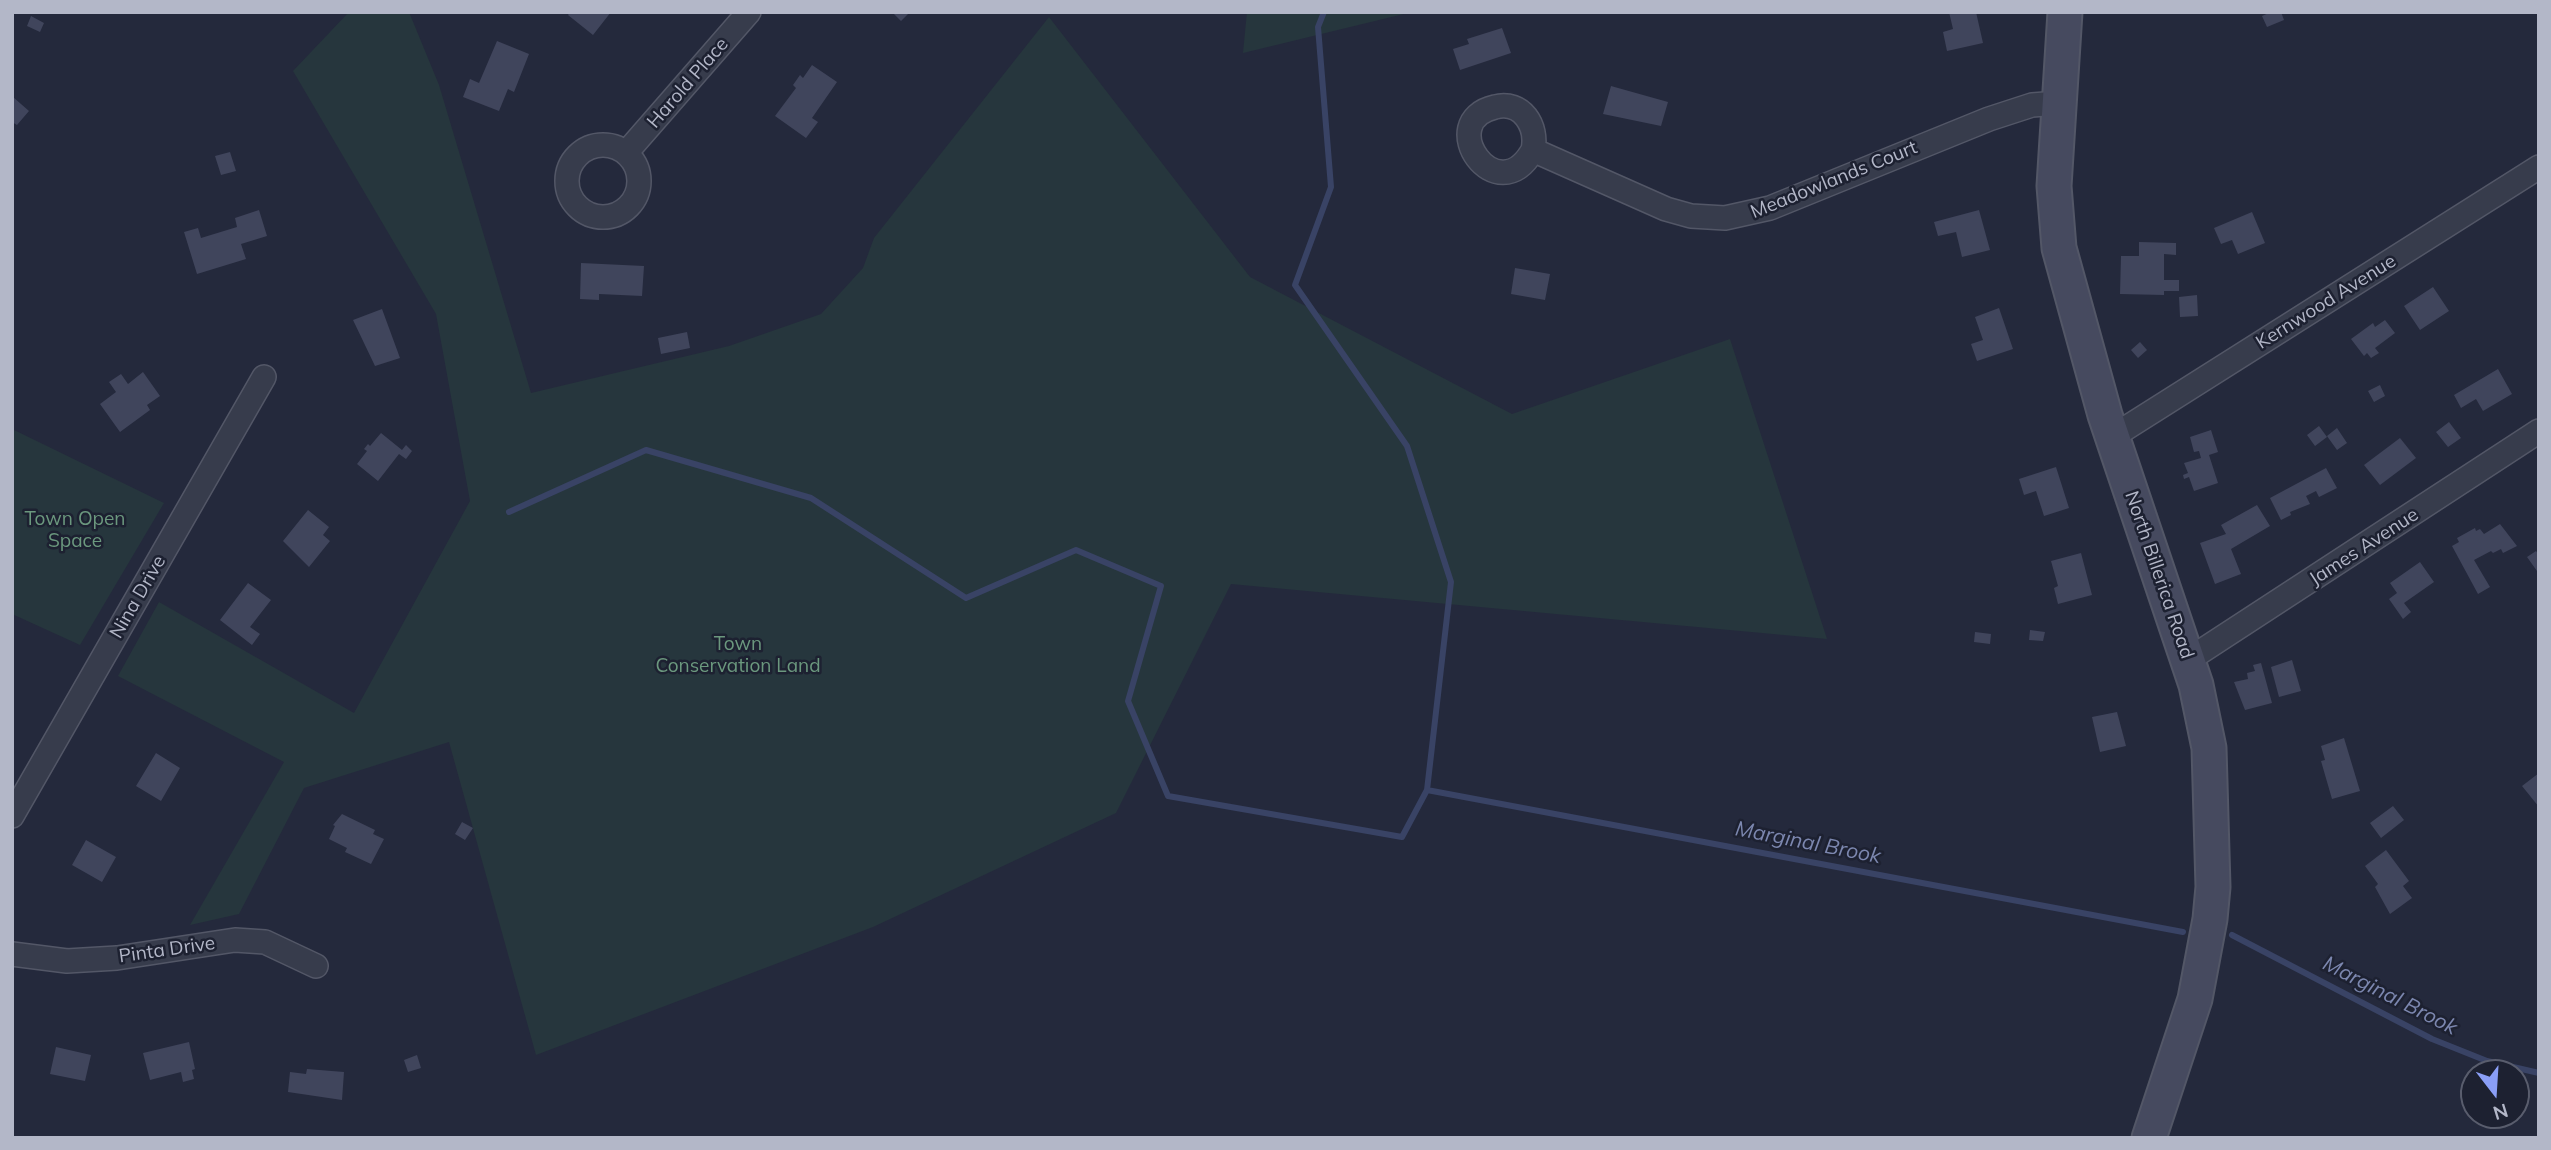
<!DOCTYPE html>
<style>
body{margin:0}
#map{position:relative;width:2551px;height:1150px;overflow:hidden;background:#24293c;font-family:Mulish,sans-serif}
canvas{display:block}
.frame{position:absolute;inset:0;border:14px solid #b3b7c8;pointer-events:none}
.north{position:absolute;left:2460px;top:1059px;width:70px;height:70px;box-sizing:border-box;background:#1d2131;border:2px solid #595d6d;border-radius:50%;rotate:163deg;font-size:19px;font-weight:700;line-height:28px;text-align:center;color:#b3b7c8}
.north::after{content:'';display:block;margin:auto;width:24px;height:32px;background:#8a9ef6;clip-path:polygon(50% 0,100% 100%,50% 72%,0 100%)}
</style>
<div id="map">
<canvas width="2551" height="1150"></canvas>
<div class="frame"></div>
<div class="north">N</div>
</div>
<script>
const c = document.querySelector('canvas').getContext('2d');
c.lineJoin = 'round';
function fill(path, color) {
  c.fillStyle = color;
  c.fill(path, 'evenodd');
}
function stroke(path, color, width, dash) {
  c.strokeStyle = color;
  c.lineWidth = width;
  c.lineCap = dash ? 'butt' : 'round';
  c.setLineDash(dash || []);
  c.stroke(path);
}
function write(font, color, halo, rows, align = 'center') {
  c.font = font + ' Mulish,sans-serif';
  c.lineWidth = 5;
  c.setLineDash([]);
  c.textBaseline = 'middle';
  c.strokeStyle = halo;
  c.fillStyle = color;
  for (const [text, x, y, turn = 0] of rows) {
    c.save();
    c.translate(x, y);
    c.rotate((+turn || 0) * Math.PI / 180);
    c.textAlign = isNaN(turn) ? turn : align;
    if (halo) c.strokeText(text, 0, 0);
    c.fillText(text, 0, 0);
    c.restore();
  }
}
fill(new Path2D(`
 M349,12H409L439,85L531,393L729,346L821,314L863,268L874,238L1049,17L1250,277L1512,414L1730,339L1827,639L1231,584L1116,813L873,927L536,1055L449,742L304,788L239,914L190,925L284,762L118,676L159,602L354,713L470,501L436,314L293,71Z
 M1247,12H1412L1243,53Z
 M12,429L164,503L80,645L12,614Z`), '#26363d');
stroke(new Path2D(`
 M509,512L646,450L811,498L966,598L1076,550L1161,586L1128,701L1168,796L1402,837L1427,790L1451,582L1407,446L1295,285L1331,187L1318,27L1324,12
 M1427,790L2183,932
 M2232,935L2432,1039L2487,1061L2539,1073`), '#394365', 6);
fill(new Path2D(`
 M570,12H611L593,35L568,15Z
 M892,12H910L901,21Z
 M1949,12H1976L1983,43L1947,51L1943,32L1953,29Z
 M2271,12H2281L2284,20L2267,27L2262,16Z
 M31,16L44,23L40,32L27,26Z
 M1502,28L1511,53L1460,70L1453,49L1469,44L1467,39Z
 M497,41L529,54L514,92L508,89L499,111L463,97L470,79L479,83Z
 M812,65L837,82L812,118L818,122L806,138L775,116L796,88L793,85L800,75L803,78Z
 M1611,86L1668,102L1661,126L1603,114Z
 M13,97L29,111L17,125L12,122Z
 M230,152L236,171L221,175L215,156Z
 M259,210L267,236L241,244L246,259L197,274L184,232L198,228L201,238L237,227L235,218Z
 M1979,210L1990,250L1962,257L1956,232L1938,236L1934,222Z
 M2252,212L2265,243L2238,254L2232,240L2221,244L2214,228Z
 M2139,242L2176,243V255L2164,254V280H2179V291H2164V295L2120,294L2121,256H2139Z
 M581,263L644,266L642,296L599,294V300L580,299Z
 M1515,268L1550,274L1545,300L1511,294Z
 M2433,287L2449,311L2420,330L2404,306Z
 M2197,295L2198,316L2180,317L2179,297Z
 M1999,308L2013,349L1977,361L1971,344L1983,340L1975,317Z
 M382,309L400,358L375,366L353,320Z
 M2385,320L2395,333L2375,348L2379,353L2371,358L2367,353L2364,356L2351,339L2373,323L2375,327Z
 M687,332L690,348L661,354L658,338Z
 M2140,342L2147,350L2138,358L2131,350Z
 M2498,369L2512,394L2483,411L2476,399L2461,408L2454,395Z
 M143,372L160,396L147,405L150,410L120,432L100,404L116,392L109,382L121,374L128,384Z
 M2380,385L2385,396L2374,402L2368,391Z
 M2449,422L2461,438L2448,447L2436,432Z
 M2319,426L2327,437L2315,446L2307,435Z
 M2337,428L2347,443L2337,450L2327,436Z
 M2211,430L2218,452L2209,455L2218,483L2194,491L2189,477L2184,479L2183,475L2188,473L2184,463L2201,458L2199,451L2194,452L2190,437Z
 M381,433L402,450L406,445L412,451L406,459L399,454L378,481L357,464L367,451L364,449L368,444L370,446Z
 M2400,438L2416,458L2380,485L2364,465Z
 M2056,467L2069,508L2044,516L2036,491L2024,495L2019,479Z
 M2326,468L2337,488L2319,497L2316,491L2306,496L2310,504L2290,512L2291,515L2281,520L2270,498Z
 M2257,505L2270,526L2231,549L2241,574L2215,584L2200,543L2226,534L2221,525Z
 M308,510L329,527L323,535L330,541L309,567L283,541Z
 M2500,524L2517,546L2503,553L2501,549L2493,553L2491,551L2474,560L2490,587L2478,594L2452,546L2459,542L2457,538L2475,528L2476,531L2480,529L2484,534Z
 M2536,551L2539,555L2537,571L2527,557Z
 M2081,553L2092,595L2058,604L2054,588L2058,586L2051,561Z
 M2420,562L2434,582L2404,603L2411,612L2403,619L2389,599L2397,593L2390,583Z
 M248,583L271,600L250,627L260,634L252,645L220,620Z
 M2030,630L2045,632L2043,641L2029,640Z
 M1975,632L1991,634L1990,644L1974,642Z
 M2292,660L2301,691L2279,697L2271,667Z
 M2261,663L2272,703L2245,710L2234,682L2248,679L2247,673L2255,671L2253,665Z
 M2117,712L2126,746L2100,752L2092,717Z
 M2344,738L2360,791L2332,799L2321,761L2325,760L2321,746Z
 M156,753L180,768L161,801L136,786Z
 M2539,773V807L2522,786Z
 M2393,806L2404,820L2381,838L2370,823Z
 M342,814L375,830L373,834L384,839L371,864L345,852L347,848L329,839L335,826L333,825Z
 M462,822L473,828L465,840L455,834Z
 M86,840L116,857L102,882L72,865Z
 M2386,850L2409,881L2403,886L2412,898L2390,914L2375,887L2378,884L2365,866Z
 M189,1042L195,1069L192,1070L194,1079L183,1082L181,1072L150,1080L143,1053Z
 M56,1047L91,1055L85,1081L50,1074Z
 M417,1055L421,1068L408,1072L404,1060Z
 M307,1069L344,1072L342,1100L288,1092L290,1072L306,1074Z`), '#40455c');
const minor = new Path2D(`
 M567 181a36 36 0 1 1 72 0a36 36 0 1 1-72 0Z
 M1533,150C1497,214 1433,121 1495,107C1522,100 1538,126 1533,150L1666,209L1691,216L1725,218L1770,208L1989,119L2032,105L2059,103
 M626,153L749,12
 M2112,437L2539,167
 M2188,660L2539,431
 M12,816L264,377
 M12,954L67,961L117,958L235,940L265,942L316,966`);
const secondary = new Path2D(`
 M2065,12L2054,186L2059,248L2105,415L2196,685L2209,748L2213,887L2210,919L2195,999L2149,1138`);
stroke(minor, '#535767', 26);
stroke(secondary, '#535767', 37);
stroke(minor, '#373c4c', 23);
stroke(secondary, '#464a5f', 33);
write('19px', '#b3b7c8', '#1d2131', [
 ["Harold Place",688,83,-49],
 ["Meadowlands Court",1834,180,-22],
 ["Kernwood Avenue",2326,302,-32],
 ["James Avenue",2364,547,-33],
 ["North Billerica Road",2159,575,71],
 ["Nina Drive",138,597,-60],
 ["Pinta Drive",167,950,-8]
]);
write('19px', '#6b987e', '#1d2131', [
 ["Town Open",75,519],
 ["Space",75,541],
 ["Town",738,644],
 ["Conservation Land",738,666]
]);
write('italic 21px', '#7c87af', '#1d2131', [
 ["Marginal Brook",1808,843,11],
 ["Marginal Brook",2390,996,27]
]);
</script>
